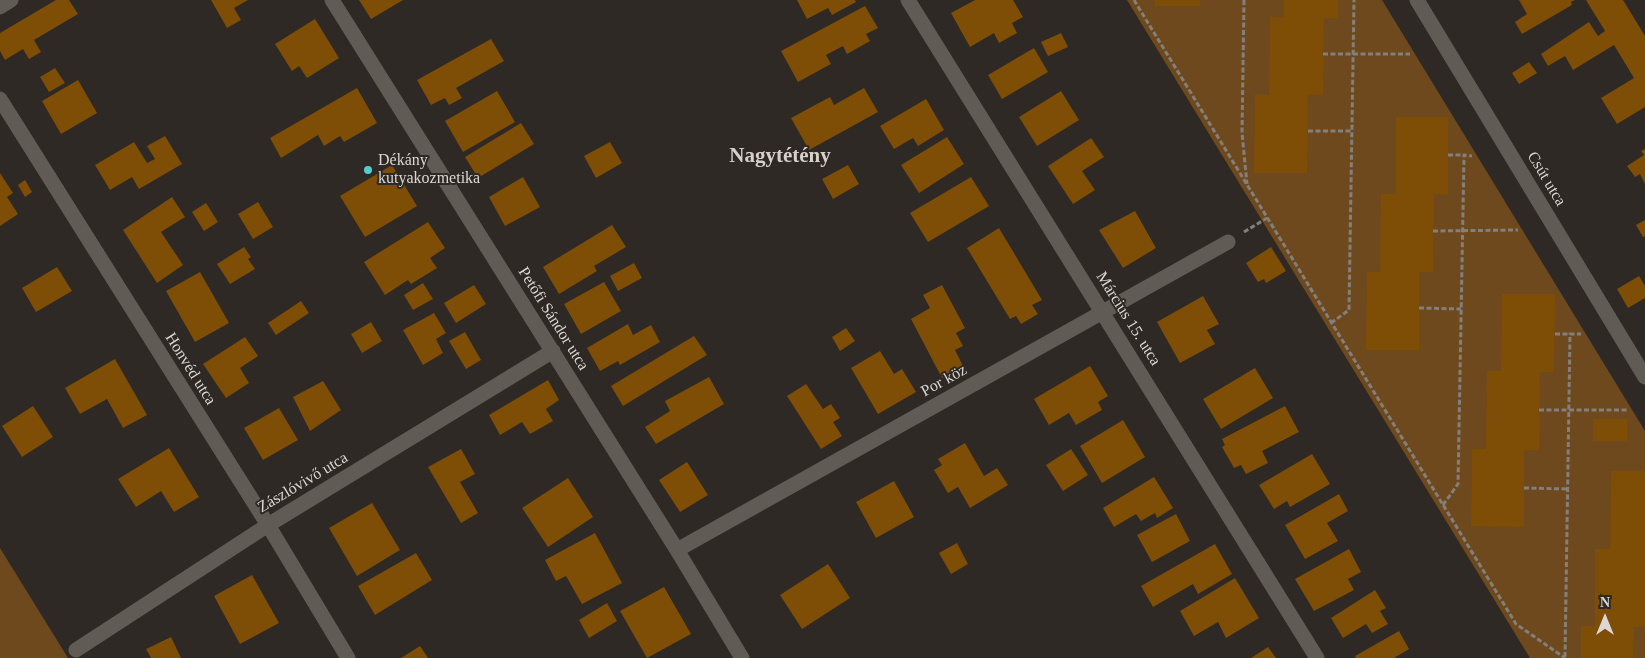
<!DOCTYPE html>
<meta charset="utf-8">
<style>
body{margin:0}
#map{position:relative;width:1645px;height:658px;overflow:hidden;background:#2e2924;font-family:Georgia,serif}
canvas{display:block}
.north{position:absolute;left:1580px;top:593px;width:50px;height:50px;-webkit-text-stroke:4px #2e2924;paint-order:stroke;rotate:0deg;font-size:14px;font-weight:700;line-height:20px;text-align:center;color:#dad7d4}
.north::after{content:'';display:block;margin:auto;width:18px;height:22px;background:#dad7d4;clip-path:polygon(50% 0,100% 100%,50% 72%,0 100%)}
</style>
<div id="map">
<canvas width="1645" height="658"></canvas>
<div class="north">N</div>
</div>
<script>
const c = document.querySelector('canvas').getContext('2d');
c.lineJoin = 'round';
function fill(path, color) {
  c.fillStyle = color;
  c.fill(path, 'evenodd');
}
function stroke(path, color, width, dash) {
  c.strokeStyle = color;
  c.lineWidth = width;
  c.lineCap = dash ? 'butt' : 'round';
  c.setLineDash(dash || []);
  c.stroke(path);
}
function write(font, color, halo, rows, align = 'center') {
  c.font = font + ' Georgia,serif';
  c.lineWidth = 4;
  c.setLineDash([]);
  c.textBaseline = 'middle';
  c.strokeStyle = halo;
  c.fillStyle = color;
  for (const [text, x, y, turn = 0] of rows) {
    c.save();
    c.translate(x, y);
    c.rotate((+turn || 0) * Math.PI / 180);
    c.textAlign = isNaN(turn) ? turn : align;
    if (halo) c.strokeText(text, 0, 0);
    c.fillText(text, 0, 0);
    c.restore();
  }
}
fill(new Path2D(`
 M1127,0H1382L1645,431V658H1530Z
 M0,548L68,658H0Z`), '#6e491e');
fill(new Path2D(`
 M56,0H69L78,14L34,40L41,52L29,59L23,49L5,60L0,51V33Z
 M211,0H248L234,8L241,20L227,28Z
 M359,0H403L371,19Z
 M797,0H855L856,2L832,15L828,8L807,19Z
 M975,0H1013L1023,17L1012,23L1017,33L999,43L994,33L970,47L951,13Z
 M1155,0H1200V6H1155Z
 M1284,0H1338V18H1324L1323,95H1308L1307,173H1254L1255,94L1269,95L1270,17H1284Z
 M1519,0H1575L1571,2L1572,5L1522,34L1515,22L1527,14Z
 M1586,0H1623L1645,36V107L1617,124L1601,98L1634,78L1614,45L1573,70L1565,56L1548,66L1541,54L1589,22L1598,36L1605,31Z
 M865,6L878,28L866,34L870,41L847,54L843,46L826,55L831,64L798,82L781,51Z
 M315,19L339,58L307,78L299,66L292,71L275,44Z
 M1061,33L1068,47L1048,56L1041,42Z
 M491,39L504,61L456,88L462,98L449,105L445,98L431,105L417,80Z
 M1034,48L1048,72L1002,99L988,75Z
 M1529,62L1537,73L1519,84L1512,73Z
 M55,68L65,83L49,92L40,77Z
 M78,80L97,113L61,134L42,101Z
 M357,88L377,123L344,142L340,136L324,146L318,135L281,158L270,138Z
 M864,88L878,112L809,150L791,118L830,97L834,105Z
 M497,91L515,122L463,152L445,121Z
 M1061,91L1079,120L1037,146L1019,117Z
 M926,99L944,130L918,146L913,138L894,149L880,126Z
 M1396,117H1448V195L1434,194L1433,272H1419V350H1366L1367,272H1380L1381,194H1396Z
 M521,123L534,144L478,178L465,157Z
 M165,136L182,164L139,189L132,177L110,190L95,165L134,142L147,163L155,159L147,146Z
 M947,137L964,164L919,193L901,165Z
 M1091,138L1104,157L1082,171L1095,190L1073,204L1048,166Z
 M610,142L622,163L596,178L584,156Z
 M1645,149V184L1640,174L1635,177L1627,166L1644,155L1641,151Z
 M392,165L417,206L365,237L340,196Z
 M848,165L859,184L833,199L822,179Z
 M0,173L13,193L7,197L18,214L0,226Z
 M523,177L540,207L505,226L489,197Z
 M971,177L989,206L928,242L910,213Z
 M25,180L32,192L25,197L18,185Z
 M172,197L185,217L161,232L183,265L157,283L123,230Z
 M258,202L273,227L253,239L238,214Z
 M206,203L218,222L204,231L192,212Z
 M1135,211L1156,248L1123,268L1099,230Z
 M1645,220V236L1643,237L1636,225Z
 M428,222L445,248L430,258L437,268L411,284L408,280L385,295L364,262Z
 M612,225L626,247L594,266L597,271L559,294L543,267Z
 M999,228L1042,300L1032,305L1038,314L1021,324L1016,316L1010,319L967,248Z
 M244,247L251,257L248,259L255,269L230,284L217,264Z
 M1271,247L1286,271L1266,283L1264,279L1258,282L1246,263Z
 M634,263L642,278L618,291L610,276Z
 M57,267L72,291L36,312L22,288Z
 M200,272L229,323L195,342L166,291Z
 M1639,276L1645,286V298L1628,308L1617,289Z
 M604,282L621,311L581,334L564,304Z
 M423,283L433,299L413,310L404,295Z
 M474,285L486,304L456,323L444,303Z
 M942,285L965,328L956,333L963,346L955,350L963,366L942,378L911,319L930,308L923,295Z
 M1502,294H1555L1554,372H1540L1539,450H1524V527L1471,526L1472,449H1486L1487,371H1501Z
 M1203,296L1219,324L1207,330L1215,344L1180,363L1157,322Z
 M301,301L309,313L276,335L268,323Z
 M434,313L446,333L436,339L443,353L423,365L403,330Z
 M371,322L382,341L362,353L351,334Z
 M628,324L633,335L651,325L660,342L620,365L618,361L600,371L587,348Z
 M846,328L855,341L840,351L832,337Z
 M465,332L481,360L466,369L449,341Z
 M694,336L707,355L623,406L611,386Z
 M245,337L258,356L240,368L249,383L226,398L203,364Z
 M880,351L894,374L902,369L916,392L878,414L851,368Z
 M115,359L147,415L123,428L107,399L80,414L65,388Z
 M1090,366L1108,396L1098,402L1102,410L1076,425L1069,413L1049,425L1034,399Z
 M1255,368L1273,398L1221,429L1203,399Z
 M709,377L724,404L656,444L645,427L670,411L665,401Z
 M548,380L559,400L546,409L553,421L530,434L522,422L500,435L489,415Z
 M323,381L341,410L310,431L293,397Z
 M806,384L823,409L831,404L840,418L833,422L842,436L821,449L787,396Z
 M33,406L53,437L22,457L2,426Z
 M1285,406L1299,432L1262,451L1268,463L1246,474L1241,465L1234,468L1222,447L1225,445L1222,439Z
 M279,408L298,440L263,460L244,428Z
 M1593,419H1627V441H1593Z
 M1123,420L1145,457L1102,483L1080,446Z
 M965,443L984,476L997,468L1008,485L970,508L958,487L948,493L934,470L942,465L938,459Z
 M169,448L199,497L174,512L161,491L136,507L118,479Z
 M461,449L475,474L460,482L478,513L461,523L428,467Z
 M1071,449L1088,475L1063,491L1046,465Z
 M1312,454L1330,484L1290,507L1287,501L1274,509L1259,485Z
 M687,462L708,495L680,512L659,480Z
 M1611,471H1645V627H1634L1633,658H1581V626H1595V549H1610Z
 M1154,477L1173,508L1157,518L1155,513L1141,521L1136,514L1114,527L1103,508Z
 M568,478L593,517L548,547L522,508Z
 M894,481L914,517L876,538L856,502Z
 M1339,494L1348,511L1327,523L1338,541L1305,559L1285,525Z
 M372,503L400,550L357,576L329,528Z
 M1176,514L1190,541L1152,562L1137,535Z
 M595,533L622,583L582,604L566,576L556,581L545,560Z
 M957,543L968,564L951,574L939,553Z
 M1215,544L1232,574L1198,594L1193,584L1153,607L1141,586Z
 M1349,549L1361,572L1348,579L1354,590L1314,611L1295,579Z
 M416,553L432,580L375,615L358,586Z
 M828,564L850,598L802,629L780,595Z
 M252,575L279,623L240,644L214,596Z
 M1235,578L1259,618L1226,638L1218,622L1194,636L1180,611Z
 M664,587L691,634L647,658L620,611Z
 M1375,590L1386,608L1380,611L1388,624L1372,633L1366,624L1343,638L1331,618Z
 M607,603L617,621L589,638L579,620Z
 M1399,631L1409,649L1394,658H1356L1355,656Z
 M171,637L181,658H151L146,649Z
 M420,646L428,658H401Z
 M1268,647L1276,658H1251Z`), '#7e4d06');
stroke(new Path2D(`
 M1134,0L1516,624L1565,658
 M1244,0L1242,133L1247,184
 M1323,54H1410
 M1308,131H1352
 M1448,155H1464
 M1433,231L1518,230
 M1244,232L1267,218
 M1419,308L1461,309
 M1331,323L1349,310L1354,0
 M1555,334H1570
 M1539,410H1628
 M1524,488L1568,489
 M1443,505L1458,484L1464,155L1472,156
 M1565,657L1570,334H1581`), '#837f7b', 3, [5, 2.5]);
stroke(new Path2D(`
 M332,0L677,550L742,658
 M908,0L1317,658
 M1417,0L1645,377
 M0,7L11,0
 M0,99L268,525L348,658
 M677,550L1228,242
 M76,650L268,525L553,351`), '#615b55', 15);
for (const [x, y, r, color] of [
 [368,170,5,"#53cdcb"]
]) {
  const dot = new Path2D();
  dot.arc(x, y, r, 0, 2 * Math.PI);
  c.fillStyle = color;
  c.fill(dot);
  stroke(dot, '#2e2924', 2);
}
write('16px', '#dad7d4', '#2e2924', [
 ["Dékány",378,161],
 ["kutyakozmetika",378,179]
], 'left');
write('16px', '#dad7d4', '#2e2924', [
 ["Csút utca",1546,179,59],
 ["Petőfi Sándor utca",553,319,58],
 ["Március 15. utca",1128,319,58],
 ["Honvéd utca",190,369,58],
 ["Por köz",944,381,-29],
 ["Zászlóvivő utca",303,483,-31]
]);
write('bold 21px', '#d7d0c9', '#2e2924', [
 ["Nagytétény",780,157]
]);
</script>
